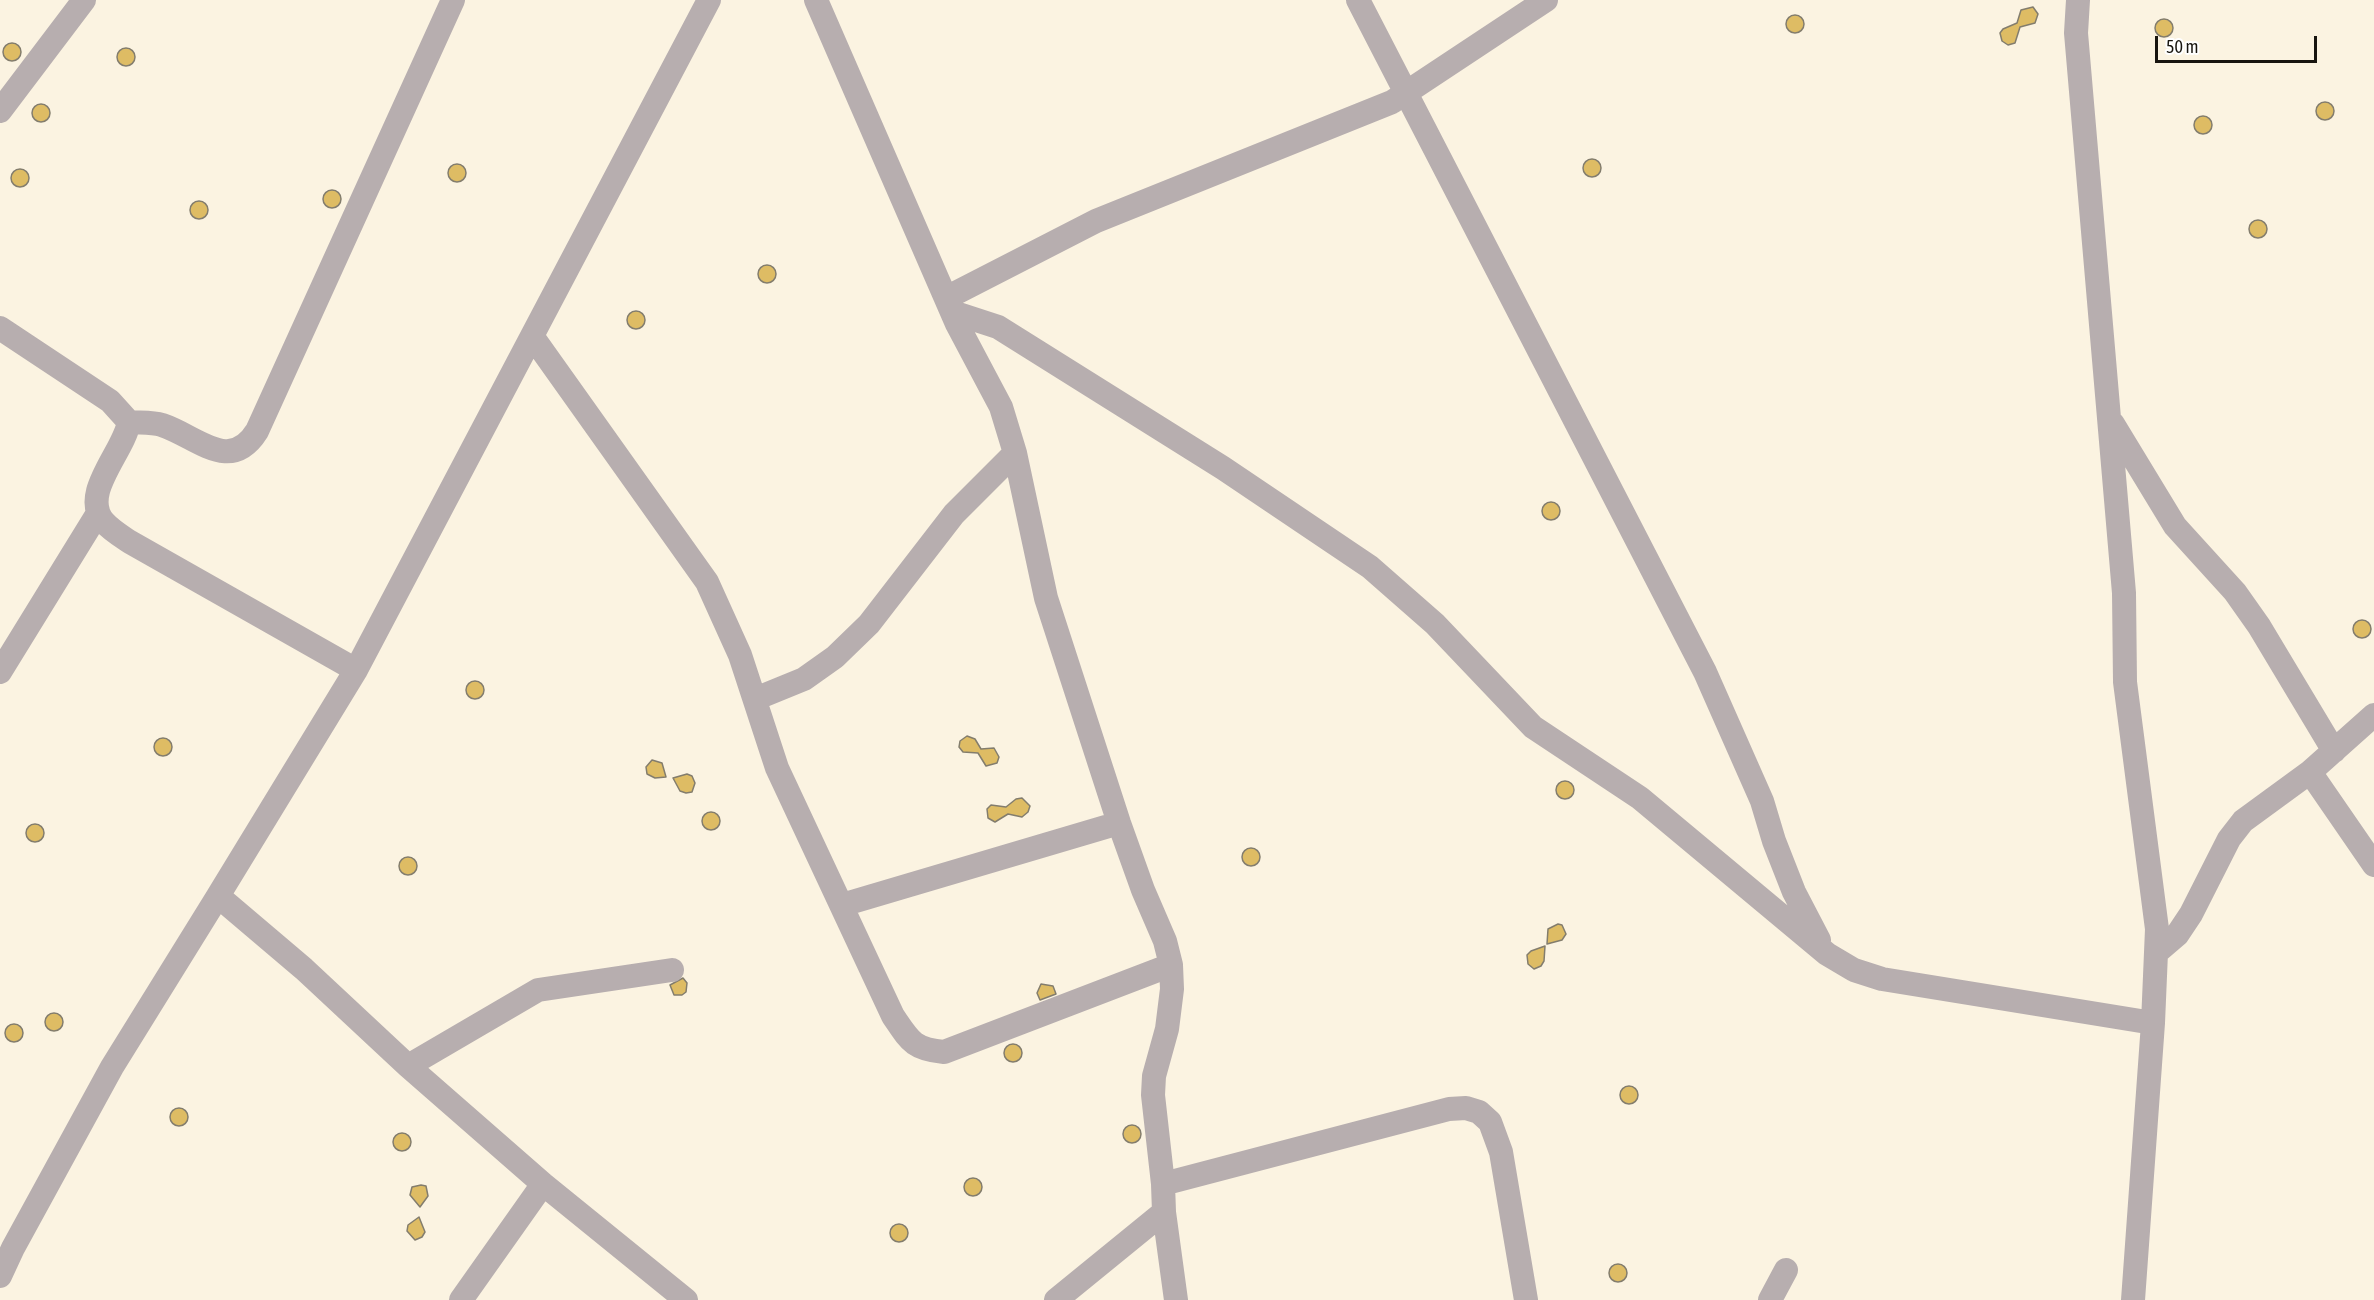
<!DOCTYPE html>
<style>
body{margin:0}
#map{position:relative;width:2374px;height:1300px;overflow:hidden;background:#fbf3e1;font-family:"Asap Condensed",sans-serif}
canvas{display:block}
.scale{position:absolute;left:2155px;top:36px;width:162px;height:27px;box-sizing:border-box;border:3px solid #18150f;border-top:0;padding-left:8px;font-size:18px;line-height:21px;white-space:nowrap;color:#18150f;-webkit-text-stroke:4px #fff;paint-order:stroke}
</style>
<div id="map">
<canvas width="2374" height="1300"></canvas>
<div class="scale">50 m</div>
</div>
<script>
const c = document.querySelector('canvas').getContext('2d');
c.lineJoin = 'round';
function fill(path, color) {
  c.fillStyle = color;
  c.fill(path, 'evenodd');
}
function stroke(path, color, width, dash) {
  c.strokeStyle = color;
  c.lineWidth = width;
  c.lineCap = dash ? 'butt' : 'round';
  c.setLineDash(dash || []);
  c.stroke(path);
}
const building = new Path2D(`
 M2033,7L2038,14L2035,23L2020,27L2015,43L2008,45L2002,41L2000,33L2003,29L2017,23L2021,10Z
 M1786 24a9 9 0 1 1 18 0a9 9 0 1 1-18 0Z
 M2155 28a9 9 0 1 1 18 0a9 9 0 1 1-18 0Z
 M3 52a9 9 0 1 1 18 0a9 9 0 1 1-18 0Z
 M117 57a9 9 0 1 1 18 0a9 9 0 1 1-18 0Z
 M2316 111a9 9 0 1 1 18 0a9 9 0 1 1-18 0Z
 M32 113a9 9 0 1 1 18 0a9 9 0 1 1-18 0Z
 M2194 125a9 9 0 1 1 18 0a9 9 0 1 1-18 0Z
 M1583 168a9 9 0 1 1 18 0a9 9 0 1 1-18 0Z
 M448 173a9 9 0 1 1 18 0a9 9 0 1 1-18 0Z
 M11 178a9 9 0 1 1 18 0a9 9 0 1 1-18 0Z
 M323 199a9 9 0 1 1 18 0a9 9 0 1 1-18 0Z
 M190 210a9 9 0 1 1 18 0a9 9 0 1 1-18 0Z
 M2249 229a9 9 0 1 1 18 0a9 9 0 1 1-18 0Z
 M758 274a9 9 0 1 1 18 0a9 9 0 1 1-18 0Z
 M627 320a9 9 0 1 1 18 0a9 9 0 1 1-18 0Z
 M1542 511a9 9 0 1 1 18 0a9 9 0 1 1-18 0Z
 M2353 629a9 9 0 1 1 18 0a9 9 0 1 1-18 0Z
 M466 690a9 9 0 1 1 18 0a9 9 0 1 1-18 0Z
 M967,736L975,739L981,749L994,748L999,757L997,763L986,766L978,753L963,752L959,747L960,741Z
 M154 747a9 9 0 1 1 18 0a9 9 0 1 1-18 0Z
 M652,760L662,763L666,777L655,778L647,774L646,767Z
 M687,774L692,776L695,783L692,792L686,793L680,791L673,778Z
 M1556 790a9 9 0 1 1 18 0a9 9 0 1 1-18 0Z
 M1022,798L1030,806L1028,812L1022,817L1008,814L995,822L988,818L987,809L991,805L1006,807L1016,799Z
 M702 821a9 9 0 1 1 18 0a9 9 0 1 1-18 0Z
 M26 833a9 9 0 1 1 18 0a9 9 0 1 1-18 0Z
 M1242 857a9 9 0 1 1 18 0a9 9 0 1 1-18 0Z
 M399 866a9 9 0 1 1 18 0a9 9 0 1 1-18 0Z
 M1558,924L1562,925L1566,934L1562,940L1547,944L1548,929Z
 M1545,946L1544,961L1541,966L1534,969L1528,964L1527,955L1531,951Z
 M683,978L687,983L686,992L682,995H674L670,985Z
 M1041,984L1053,986L1056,994L1040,1000L1037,993Z
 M45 1022a9 9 0 1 1 18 0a9 9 0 1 1-18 0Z
 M5 1033a9 9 0 1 1 18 0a9 9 0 1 1-18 0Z
 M1004 1053a9 9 0 1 1 18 0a9 9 0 1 1-18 0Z
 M1620 1095a9 9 0 1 1 18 0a9 9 0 1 1-18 0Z
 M170 1117a9 9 0 1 1 18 0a9 9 0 1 1-18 0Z
 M1123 1134a9 9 0 1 1 18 0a9 9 0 1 1-18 0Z
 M393 1142a9 9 0 1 1 18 0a9 9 0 1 1-18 0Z
 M964 1187a9 9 0 1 1 18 0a9 9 0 1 1-18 0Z
 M421,1185L426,1186L428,1196L420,1207L410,1195L412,1187Z
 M419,1217L425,1232L422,1237L415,1240L407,1231L408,1225Z
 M890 1233a9 9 0 1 1 18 0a9 9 0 1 1-18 0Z
 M1609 1273a9 9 0 1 1 18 0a9 9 0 1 1-18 0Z`);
fill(building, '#debc64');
stroke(building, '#837d6d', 1.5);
stroke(new Path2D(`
 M816,0L957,324L1001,407L1015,453L1046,598L1119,823L1143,890L1165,941L1171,965L1172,989L1167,1029L1154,1076L1153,1095L1163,1184L1164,1212L1176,1300
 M1358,0L1705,672L1762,801L1774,841L1794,892L1819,940
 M2078,0L2076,33L2124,593L2125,682L2157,929L2153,1023L2133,1300
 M0,111L84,0
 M946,298L1096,221L1392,102L1546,0
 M952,312L998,327L1223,468L1370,567L1435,624L1533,727L1640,798L1827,954L1854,970L1882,979L2153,1023
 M0,328L110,401L129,422C124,452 79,494 104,522C111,530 121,536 130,542L356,670
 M532,336L707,582L740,655L777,768L893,1016C910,1041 913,1049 944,1052L1171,965
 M129,422C139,423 152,422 162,425C198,437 230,474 257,431L453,0
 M2113,424L2175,526L2235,592L2259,626L2334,751
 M0,672L98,513
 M755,699L804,679L835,657L869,624L954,514L1015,453
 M2310,772L2374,865
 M842,905L1119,823
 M2156,953L2177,935L2191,914L2229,839L2243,821L2310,772L2374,715
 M408,1066L538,990L672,970
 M1163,1184L1449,1109L1466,1108L1479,1112L1490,1122L1501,1152L1526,1300
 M0,1276L13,1248L112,1067L218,896
 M461,1300L543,1184
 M686,1300L543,1184L408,1066L304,969L218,896L356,670L709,0
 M1056,1300L1164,1212
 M1770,1300L1786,1270`), '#b7aeaf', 24);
</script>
